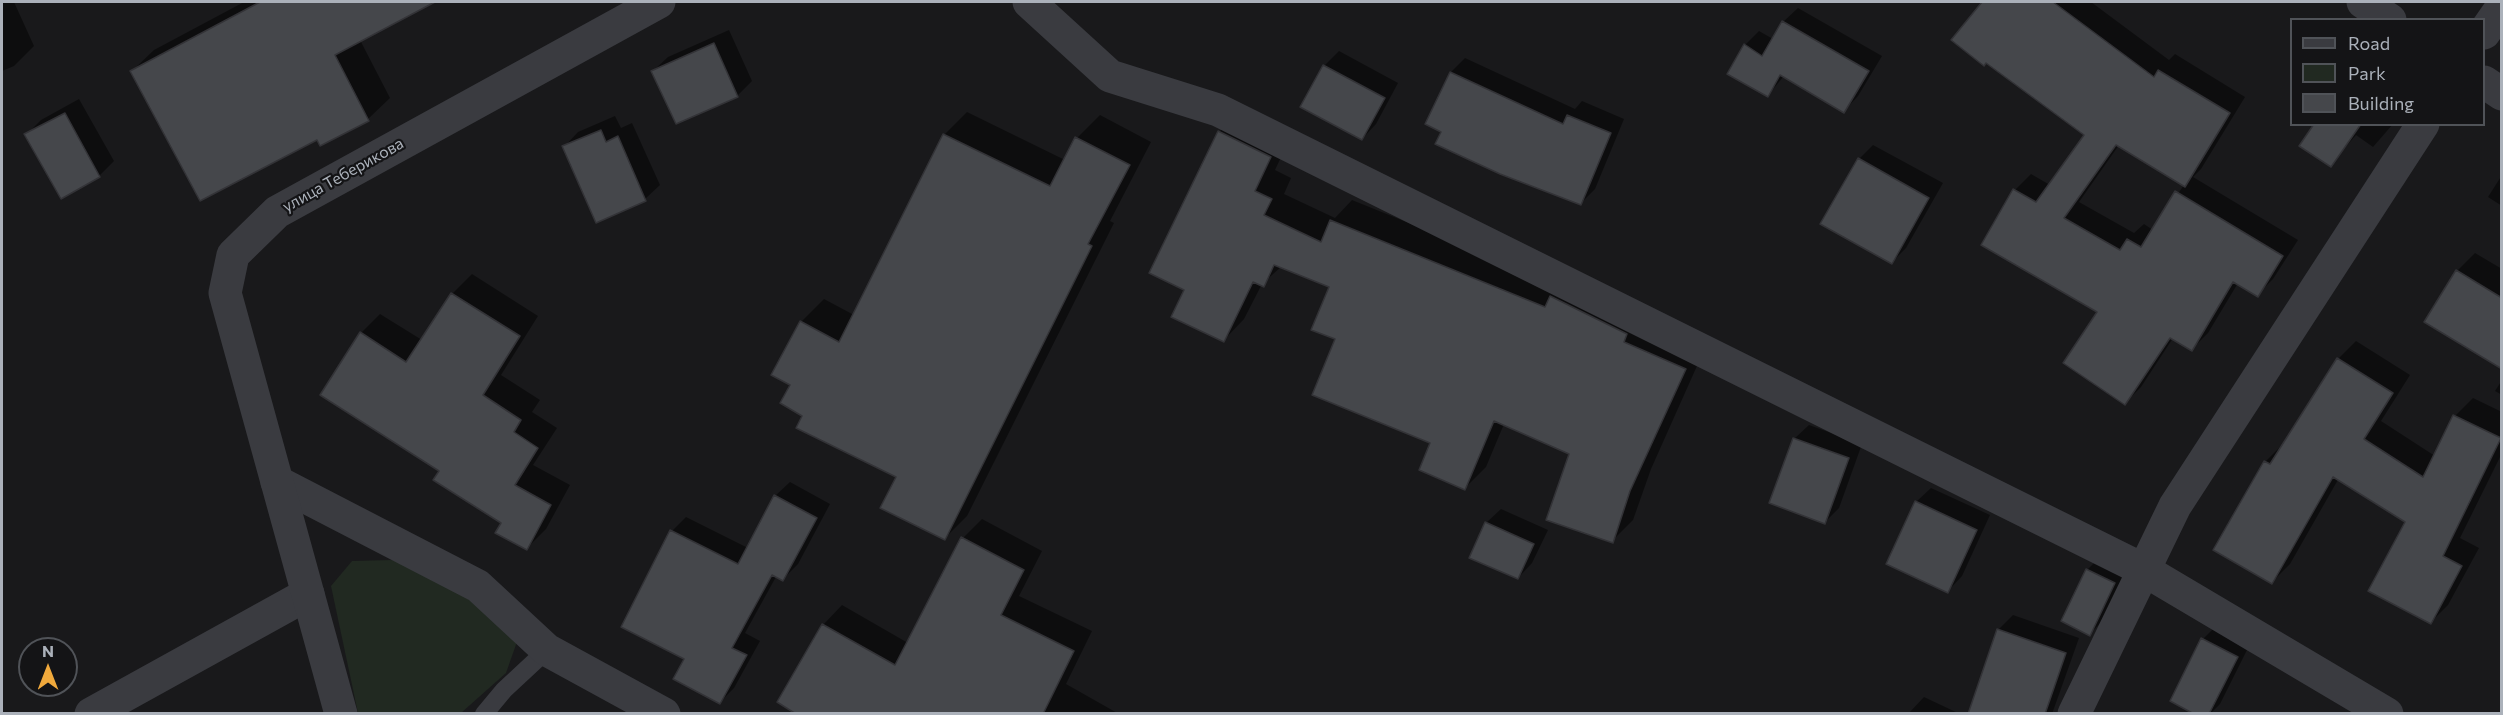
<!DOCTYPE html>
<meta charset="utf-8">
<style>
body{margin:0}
#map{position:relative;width:2503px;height:715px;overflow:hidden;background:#19191b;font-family:Commissioner,sans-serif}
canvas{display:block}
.frame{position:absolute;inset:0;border:3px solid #abb1ba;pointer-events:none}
.legend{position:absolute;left:2290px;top:18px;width:195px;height:108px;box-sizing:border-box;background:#141416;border:2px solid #505358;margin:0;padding:8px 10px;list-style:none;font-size:18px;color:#abb1ba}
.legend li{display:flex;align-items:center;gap:12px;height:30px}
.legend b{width:30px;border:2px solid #505358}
.north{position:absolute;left:18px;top:637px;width:60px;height:60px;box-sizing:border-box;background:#141416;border:2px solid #505358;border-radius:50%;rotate:0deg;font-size:16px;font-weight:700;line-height:24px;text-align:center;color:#abb1ba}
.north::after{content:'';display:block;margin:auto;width:21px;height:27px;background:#f0a93c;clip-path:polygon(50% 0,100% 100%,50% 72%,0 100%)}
</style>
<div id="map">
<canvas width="2503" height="715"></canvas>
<div class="frame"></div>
<ul class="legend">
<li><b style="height:8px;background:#3a3b40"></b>Road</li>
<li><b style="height:16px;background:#212921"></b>Park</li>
<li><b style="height:16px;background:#45474b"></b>Building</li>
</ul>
<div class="north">N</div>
</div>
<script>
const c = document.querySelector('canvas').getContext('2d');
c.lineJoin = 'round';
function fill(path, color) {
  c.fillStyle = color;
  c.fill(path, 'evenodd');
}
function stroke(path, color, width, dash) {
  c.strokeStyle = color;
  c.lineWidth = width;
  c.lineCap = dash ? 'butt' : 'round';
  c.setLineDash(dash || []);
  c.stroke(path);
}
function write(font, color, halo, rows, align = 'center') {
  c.font = font + ' Commissioner,sans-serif';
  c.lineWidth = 4.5;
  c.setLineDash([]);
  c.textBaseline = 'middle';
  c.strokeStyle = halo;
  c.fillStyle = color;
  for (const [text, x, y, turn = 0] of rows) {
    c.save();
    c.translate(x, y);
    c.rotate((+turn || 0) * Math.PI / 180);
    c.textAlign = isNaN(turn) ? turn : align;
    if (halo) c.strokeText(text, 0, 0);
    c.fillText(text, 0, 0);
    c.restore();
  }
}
fill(new Path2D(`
 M392,560L440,576L518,639L506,673L461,713H358L331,586L352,561Z`), '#212921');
fill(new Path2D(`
 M2,2H14L34,46L14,66L2,71Z
 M244,2H429L360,40L390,98L368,119L320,144L317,138L132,71L154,50Z
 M1984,2H2091L2169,60L2175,54L2245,97L2201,169L2193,177L2298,240L2273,279L2257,295L2238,283L2208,333L2192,349L2173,338L2141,387L2125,403L2099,311L2015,190L2031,174L2050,185L2086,134L1986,61L1953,40ZM2119,145L2184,185L2153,230L2144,224L2134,233L2079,202Z
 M1798,8L1882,56L1858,96L1844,111L1784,76L1768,95L1745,45L1759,31L1773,39L1783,22Z
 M729,30L752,81L738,95L677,123L653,71L668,57Z
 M1339,51L1398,83L1376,124L1362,139L1324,66Z
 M1465,58L1575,109L1582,101L1624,119L1595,189L1580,204L1427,124L1451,72Z
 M79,99L114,161L99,176L61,197L26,135L41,120Z
 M1240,111L1291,136L1275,170L1291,178L1284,194L1335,218L1352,200L1562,285L1705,348L1651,469L1633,520L1612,541L1571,454L1504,424L1486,467L1465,488L1331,287L1282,266L1262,284L1244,319L1224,340L1186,289L1219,132Z
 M967,112L1065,160L1077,138L1100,115L1151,142L1110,221L1114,223L967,516L945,538L898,476L804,415L792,385L801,322L824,299L854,315L944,135Z
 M615,116L621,128L632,123L660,185L645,199L564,147L578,132Z
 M2316,124H2393L2373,147L2356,135L2330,165Z
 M1873,145L1943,183L1906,248L1892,262L1859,159Z
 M2502,175V206L2488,197Z
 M2475,253L2502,269V368L2457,271Z
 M472,274L538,316L501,375L540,400L532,412L557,428L533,465L570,485L546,529L527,548L503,523L441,470L361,333L380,314L422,340L452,294Z
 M2356,341L2410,375L2381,421L2435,456L2455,416L2473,398L2502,412V453L2460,538L2479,548L2448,605L2430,623L2407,521L2339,478L2290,564L2272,582L2215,550L2265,462L2283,444L2338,359Z
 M2502,380V395L2495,391Z
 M1809,425L1862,444L1839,508L1825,522L1794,439Z
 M790,482L830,504L798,564L783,579L777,575L745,633L760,641L734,688L719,703L686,658L672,531L686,517L748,548L775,496Z
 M1931,488L1990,515L1962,576L1948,591L1916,502Z
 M1501,509L1548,530L1532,563L1518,578L1486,523Z
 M982,519L1042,551L1019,596L1092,631L1066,684L1119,714H799L823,625L842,605L908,643L963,538Z
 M2102,555L2129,568L2104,619L2090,634L2087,570Z
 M2013,615L2079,638L2052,714H2006L1998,630Z
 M2217,625L2251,642L2220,704L2210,714H2197L2203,639Z
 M1924,697L1960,714H1908Z`), '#0007');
const building = new Path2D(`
 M260,2H435L335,55L369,121L320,146L317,140L200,201L130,71Z
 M1982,2H2053L2154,77L2158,70L2230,113L2185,187L2116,145L2064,218L2120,250L2127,239L2141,247L2175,191L2283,256L2258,297L2233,282L2192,351L2170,338L2125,405L2063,363L2097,312L1981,245L2013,189L2036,202L2084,135L1986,63L1984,66L1951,40Z
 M1782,21L1869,71L1844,113L1780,75L1768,97L1727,74L1744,44L1762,56Z
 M714,43L738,97L676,124L651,71Z
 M1323,65L1385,98L1362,140L1300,107Z
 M1450,72L1563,124L1567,115L1611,133L1581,205L1500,174L1435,144L1441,132L1425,124Z
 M65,113L100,177L61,199L24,134Z
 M2314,124H2361L2331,167L2299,146Z
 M601,130L606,142L618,136L646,201L596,223L562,146Z
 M1218,131L1271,157L1255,191L1272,199L1264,215L1321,242L1330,220L1545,307L1550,296L1627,334L1624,342L1686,369L1630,491L1613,543L1546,520L1569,454L1494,421L1465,490L1419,470L1430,443L1312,395L1335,339L1311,330L1329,287L1274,265L1264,287L1253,282L1224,342L1171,317L1184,290L1149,273Z
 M943,134L1050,186L1075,137L1130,165L1088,244L1092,246L945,540L880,508L896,477L796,428L802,416L780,403L790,385L771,375L800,321L839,342Z
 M1858,158L1929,198L1892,264L1820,224Z
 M2456,270L2502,298V369L2424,322Z
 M451,293L520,336L483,395L521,420L514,432L538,448L515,485L551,505L527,550L495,533L501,523L433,480L439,471L320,395L360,332L406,362Z
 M2337,358L2393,393L2364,439L2423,477L2453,415L2501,438L2443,556L2462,566L2431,624L2368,591L2405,522L2333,477L2272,584L2213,550L2264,461L2270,464Z
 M1793,438L1849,458L1825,524L1769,503Z
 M774,495L817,518L783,581L772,575L732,648L747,655L720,704L673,679L684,659L621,627L670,530L738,564Z
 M1915,501L1977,530L1948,593L1886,564Z
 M1485,522L1534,544L1518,579L1469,558Z
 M961,537L1024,570L1001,615L1074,651L1043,714H796L777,702L822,624L895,665Z
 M2086,569L2115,583L2090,636L2061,621Z
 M1997,629L2066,653L2045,714H1968Z
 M2201,638L2238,657L2209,714H2194L2170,701Z`);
fill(building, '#45474b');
stroke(building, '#333337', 1.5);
stroke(new Path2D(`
 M484,714L504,690L547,650`), '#3a3b40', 18);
stroke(new Path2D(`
 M1029,2L1110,76L1218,110L2144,570L2387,714
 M2363,2L2390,20
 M2484,33L2502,7
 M2484,82L2502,94
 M277,482L478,586L547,650L664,714
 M91,714L308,594
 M2074,714L2175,506L2423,124`), '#3a3b40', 33);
stroke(new Path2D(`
 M341,714L225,293L233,255L277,212L659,2`), '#3a3b40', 33);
write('16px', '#abb1ba', '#141416', [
 ["улица Теберикова",343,175,-29]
]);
</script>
